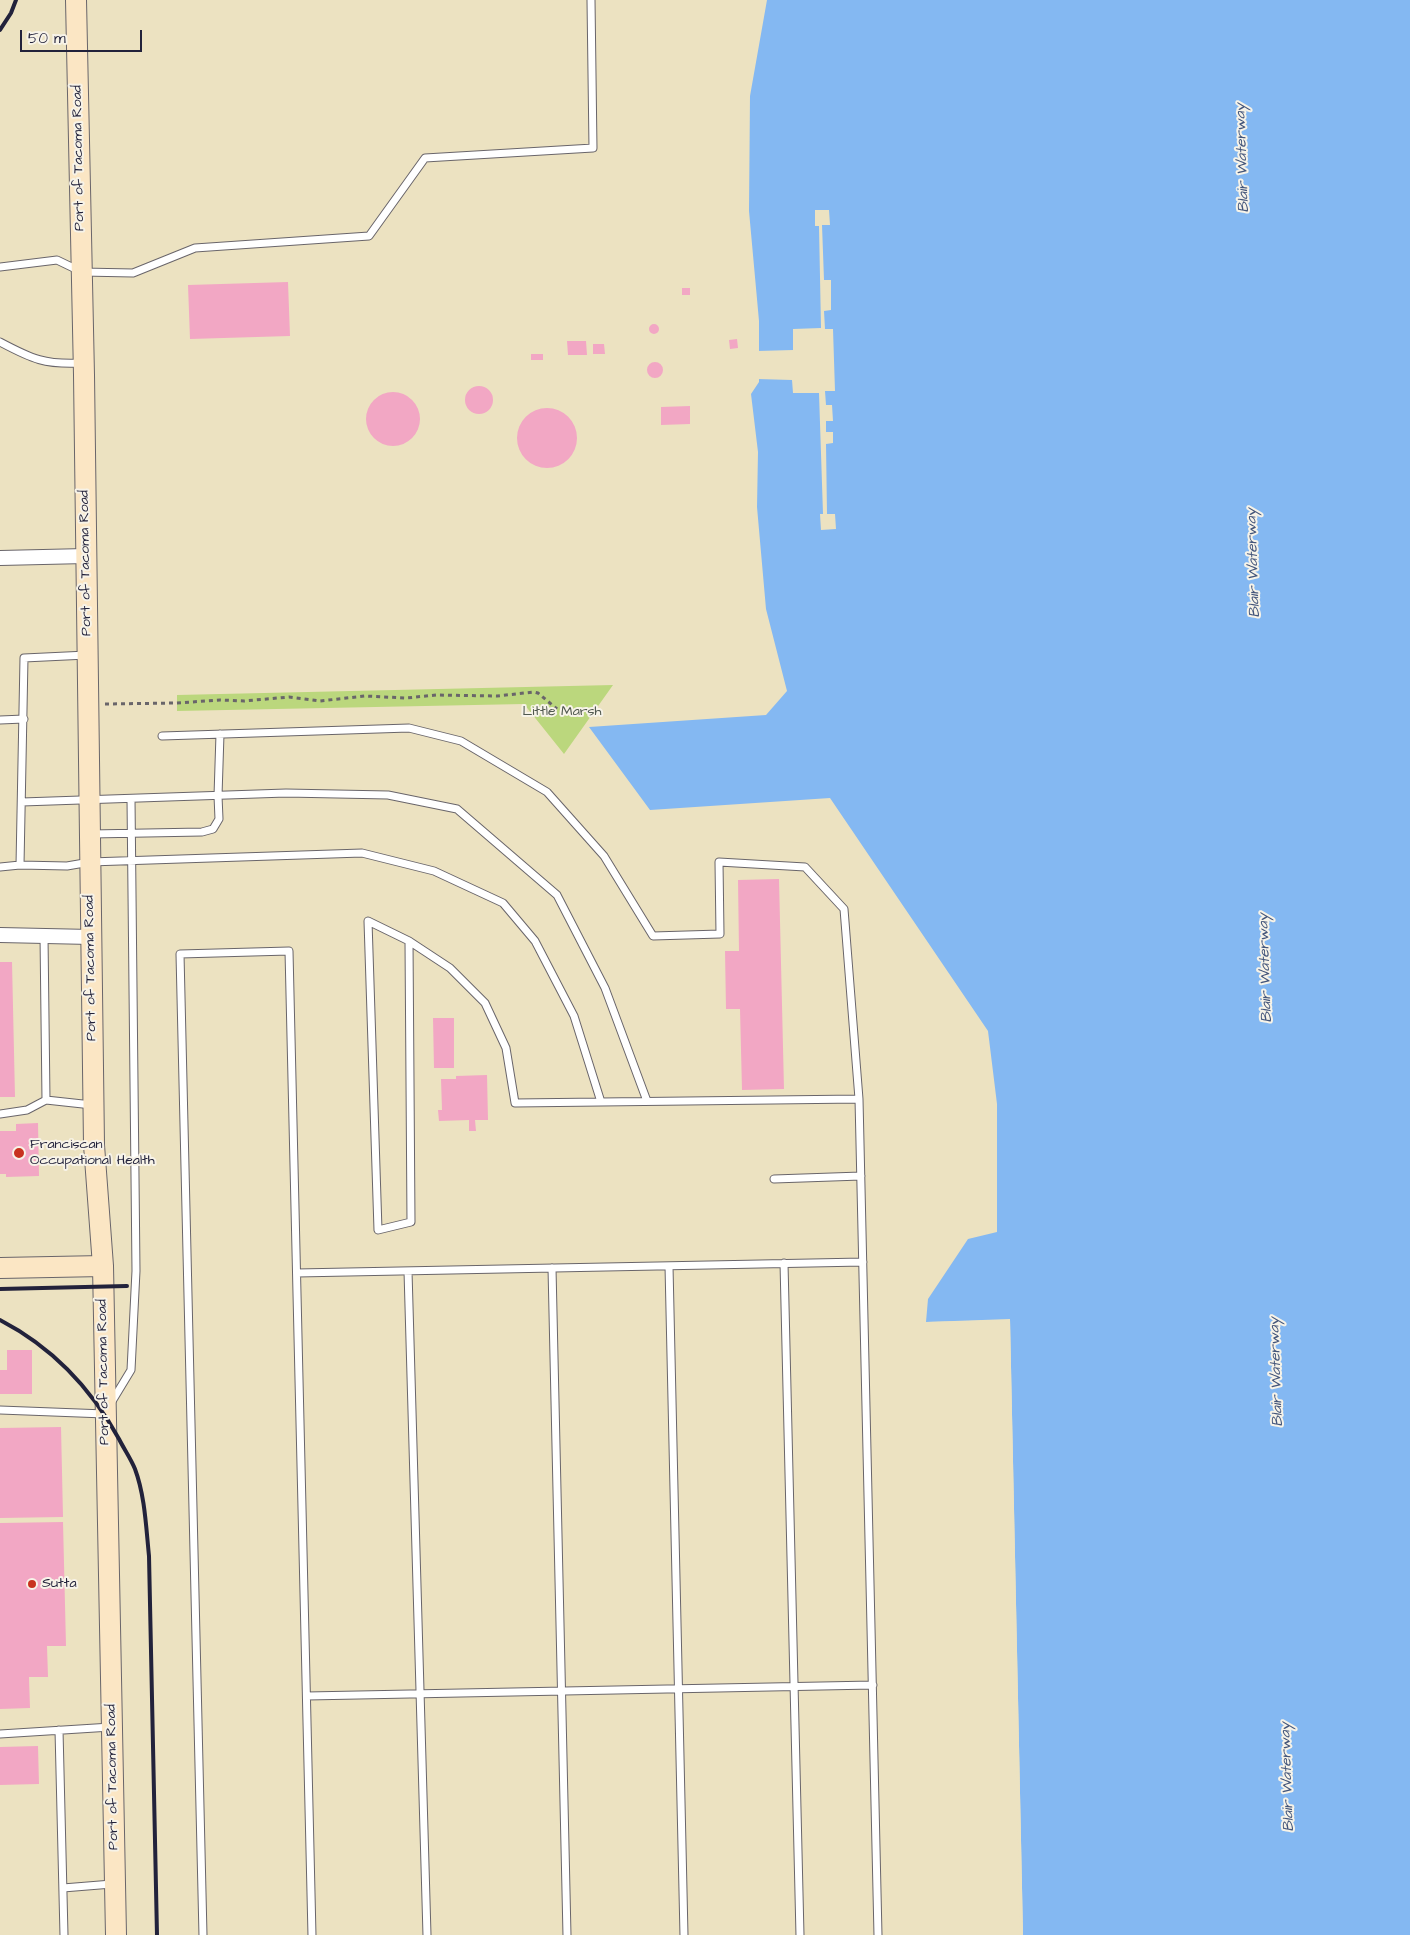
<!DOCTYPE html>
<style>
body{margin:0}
#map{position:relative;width:1410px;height:1935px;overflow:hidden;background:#ece2c1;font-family:"Architects Daughter",sans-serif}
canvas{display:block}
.scale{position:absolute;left:20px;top:30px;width:122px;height:22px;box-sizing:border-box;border:2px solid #22223b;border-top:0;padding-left:6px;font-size:15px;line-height:18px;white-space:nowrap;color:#22223b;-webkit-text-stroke:4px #f7f3e8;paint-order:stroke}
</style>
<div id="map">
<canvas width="1410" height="1935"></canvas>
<div class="scale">50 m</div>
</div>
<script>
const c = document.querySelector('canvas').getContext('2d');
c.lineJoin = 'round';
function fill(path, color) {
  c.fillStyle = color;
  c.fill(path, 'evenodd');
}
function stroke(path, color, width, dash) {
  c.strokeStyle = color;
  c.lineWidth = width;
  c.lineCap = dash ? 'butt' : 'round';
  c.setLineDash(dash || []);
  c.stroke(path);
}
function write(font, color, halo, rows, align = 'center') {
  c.font = font + ' "Architects Daughter",sans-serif';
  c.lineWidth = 4;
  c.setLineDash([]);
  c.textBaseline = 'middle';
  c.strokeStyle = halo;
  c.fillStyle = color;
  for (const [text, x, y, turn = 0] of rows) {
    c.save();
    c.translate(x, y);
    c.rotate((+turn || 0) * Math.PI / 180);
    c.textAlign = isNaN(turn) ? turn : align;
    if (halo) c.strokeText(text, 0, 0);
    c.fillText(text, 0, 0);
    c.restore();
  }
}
fill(new Path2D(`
 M613,685L564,754L524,704L177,711V695Z`), '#bbd77d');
fill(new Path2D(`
 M767,0H1410V1935H1023L1010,1320L926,1322L928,1299L968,1239L997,1232V1104L988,1031L830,798L650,810L589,727L766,715L787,691L766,609L757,507L758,452L751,394L759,382V321L749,211L750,96Z`), '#84b8f2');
fill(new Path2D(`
 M815,210H829L830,225H822L824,280H831V310L824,311L825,329H833L835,391H825L826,405H832L833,421H826V432H833V443L826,444L827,514H835L836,529L821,530L820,514H823L819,393H793L792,380L757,379V351L793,350V329L821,328L819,226H815Z
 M1010,1319L1023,1935H1020L1007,1322L926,1325V1322Z`), '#ece2c1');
fill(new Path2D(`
 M288,282L290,336L190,339L188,285Z
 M682,288H690V295H682Z
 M649 329a5 5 0 1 1 10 0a5 5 0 1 1-10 0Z
 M737,339L738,348L730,349L729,340Z
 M567,341H586L587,355H568Z
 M593,344H604L605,354H593Z
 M531,354H543V360H531Z
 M647 370a8 8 0 1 1 16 0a8 8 0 1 1-16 0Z
 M465 400a14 14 0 1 1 28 0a14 14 0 1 1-28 0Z
 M366 419a27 27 0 1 1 54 0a27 27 0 1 1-54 0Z
 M690,406V424L661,425V407Z
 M517 438a30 30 0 1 1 60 0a30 30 0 1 1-60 0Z
 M779,879L784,1089L742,1090L740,1009H726L725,951H739L738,880Z
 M0,962H12L15,1097H0Z
 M433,1018H454V1068H434Z
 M487,1075L488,1120H475L476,1131H469V1120L439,1121L438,1110H442L441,1079H456V1076Z
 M38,1123L39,1176L6,1177V1174H0V1131H16V1124Z
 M7,1350H32V1394H0V1370H7Z
 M61,1427L63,1517L0,1518V1428Z
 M63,1522L66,1646H47L48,1677H29L30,1708L0,1709V1523Z
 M38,1746L39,1784L0,1785V1747Z`), '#f2a7c4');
const lane = new Path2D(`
 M0,267L57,260L82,272L133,273L195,248L369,236L425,158L593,148L591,0
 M0,342C32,359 45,365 82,363
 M87,655L24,658L20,865L67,866L90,862L362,853L434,871L503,903L535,941L574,1016L601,1102
 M0,720L24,719
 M162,736L409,728L461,741L547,792L604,856L653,936L720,934L719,862L805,867L844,909L859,1099L878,1935
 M22,802L286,793L388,795L457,809L557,895L605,988L647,1101
 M91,834L202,832L213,829L219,819L218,796L220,734
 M0,867L20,865
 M44,936L46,1100
 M409,941L411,1222L378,1230L368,921L409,941L450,968L485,1003L506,1048L515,1103L859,1099
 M0,1114L27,1110L46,1100L92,1105
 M774,1179L861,1176
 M784,1263L800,1935
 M669,1266L684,1935
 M552,1268L567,1935
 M408,1271L427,1935
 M297,1273L863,1262
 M111,1403L131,1370L136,1271L131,799
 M0,1410L105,1414
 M307,1696L873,1685
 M59,1730L64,1935
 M0,1734L111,1727
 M63,1888L112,1884
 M203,1935L180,954L289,951L312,1935`);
const street = new Path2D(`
 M0,558L86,556
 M0,935L91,937`);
const secondary = new Path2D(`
 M76,0L84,375L94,1145L103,1266L116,1935
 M0,1268L103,1266`);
stroke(lane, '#69656a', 9);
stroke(street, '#69656a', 16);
stroke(secondary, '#69656a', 22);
stroke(new Path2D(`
 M105,704L177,703L220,700L244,701L289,697L320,701L365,696L406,698L436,695L497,696L534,692L538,693L557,709`), '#69656a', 3, [4, 4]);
stroke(lane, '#fff', 7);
stroke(street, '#fff', 14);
stroke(secondary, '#fbe6c4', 20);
stroke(new Path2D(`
 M0,30L11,13L16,0
 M0,1289L127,1286
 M0,1320C52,1347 91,1388 119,1439C124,1449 131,1459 135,1469C145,1496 146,1527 149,1556L157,1935`), '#22223b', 4);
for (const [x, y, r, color] of [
 [19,1153,6,"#c8321e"],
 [32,1584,5,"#c8321e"]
]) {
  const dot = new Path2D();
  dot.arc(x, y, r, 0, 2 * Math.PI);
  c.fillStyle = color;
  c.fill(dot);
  stroke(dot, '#f7f3e8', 2);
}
write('14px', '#22223b', '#f7f3e8', [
 ["Port of Tacoma Road",79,158,-91],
 ["Port of Tacoma Road",86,563,-91],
 ["Port of Tacoma Road",91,968,-91],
 ["Port of Tacoma Road",104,1372,-91],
 ["Port of Tacoma Road",113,1777,-91]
]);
write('14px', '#50584f', '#f7f3e8', [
 ["Little Marsh",562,712]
]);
write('14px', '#22223b', '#f7f3e8', [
 ["Franciscan",30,1145],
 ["Occupational Health",30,1161],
 ["Sutta",42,1584]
], 'left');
write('italic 15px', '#44567b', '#f7f3e8', [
 ["Blair Waterway",1243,158,-92],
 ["Blair Waterway",1254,563,-92],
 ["Blair Waterway",1266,968,-92],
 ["Blair Waterway",1277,1372,-92],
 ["Blair Waterway",1288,1777,-92]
]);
</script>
